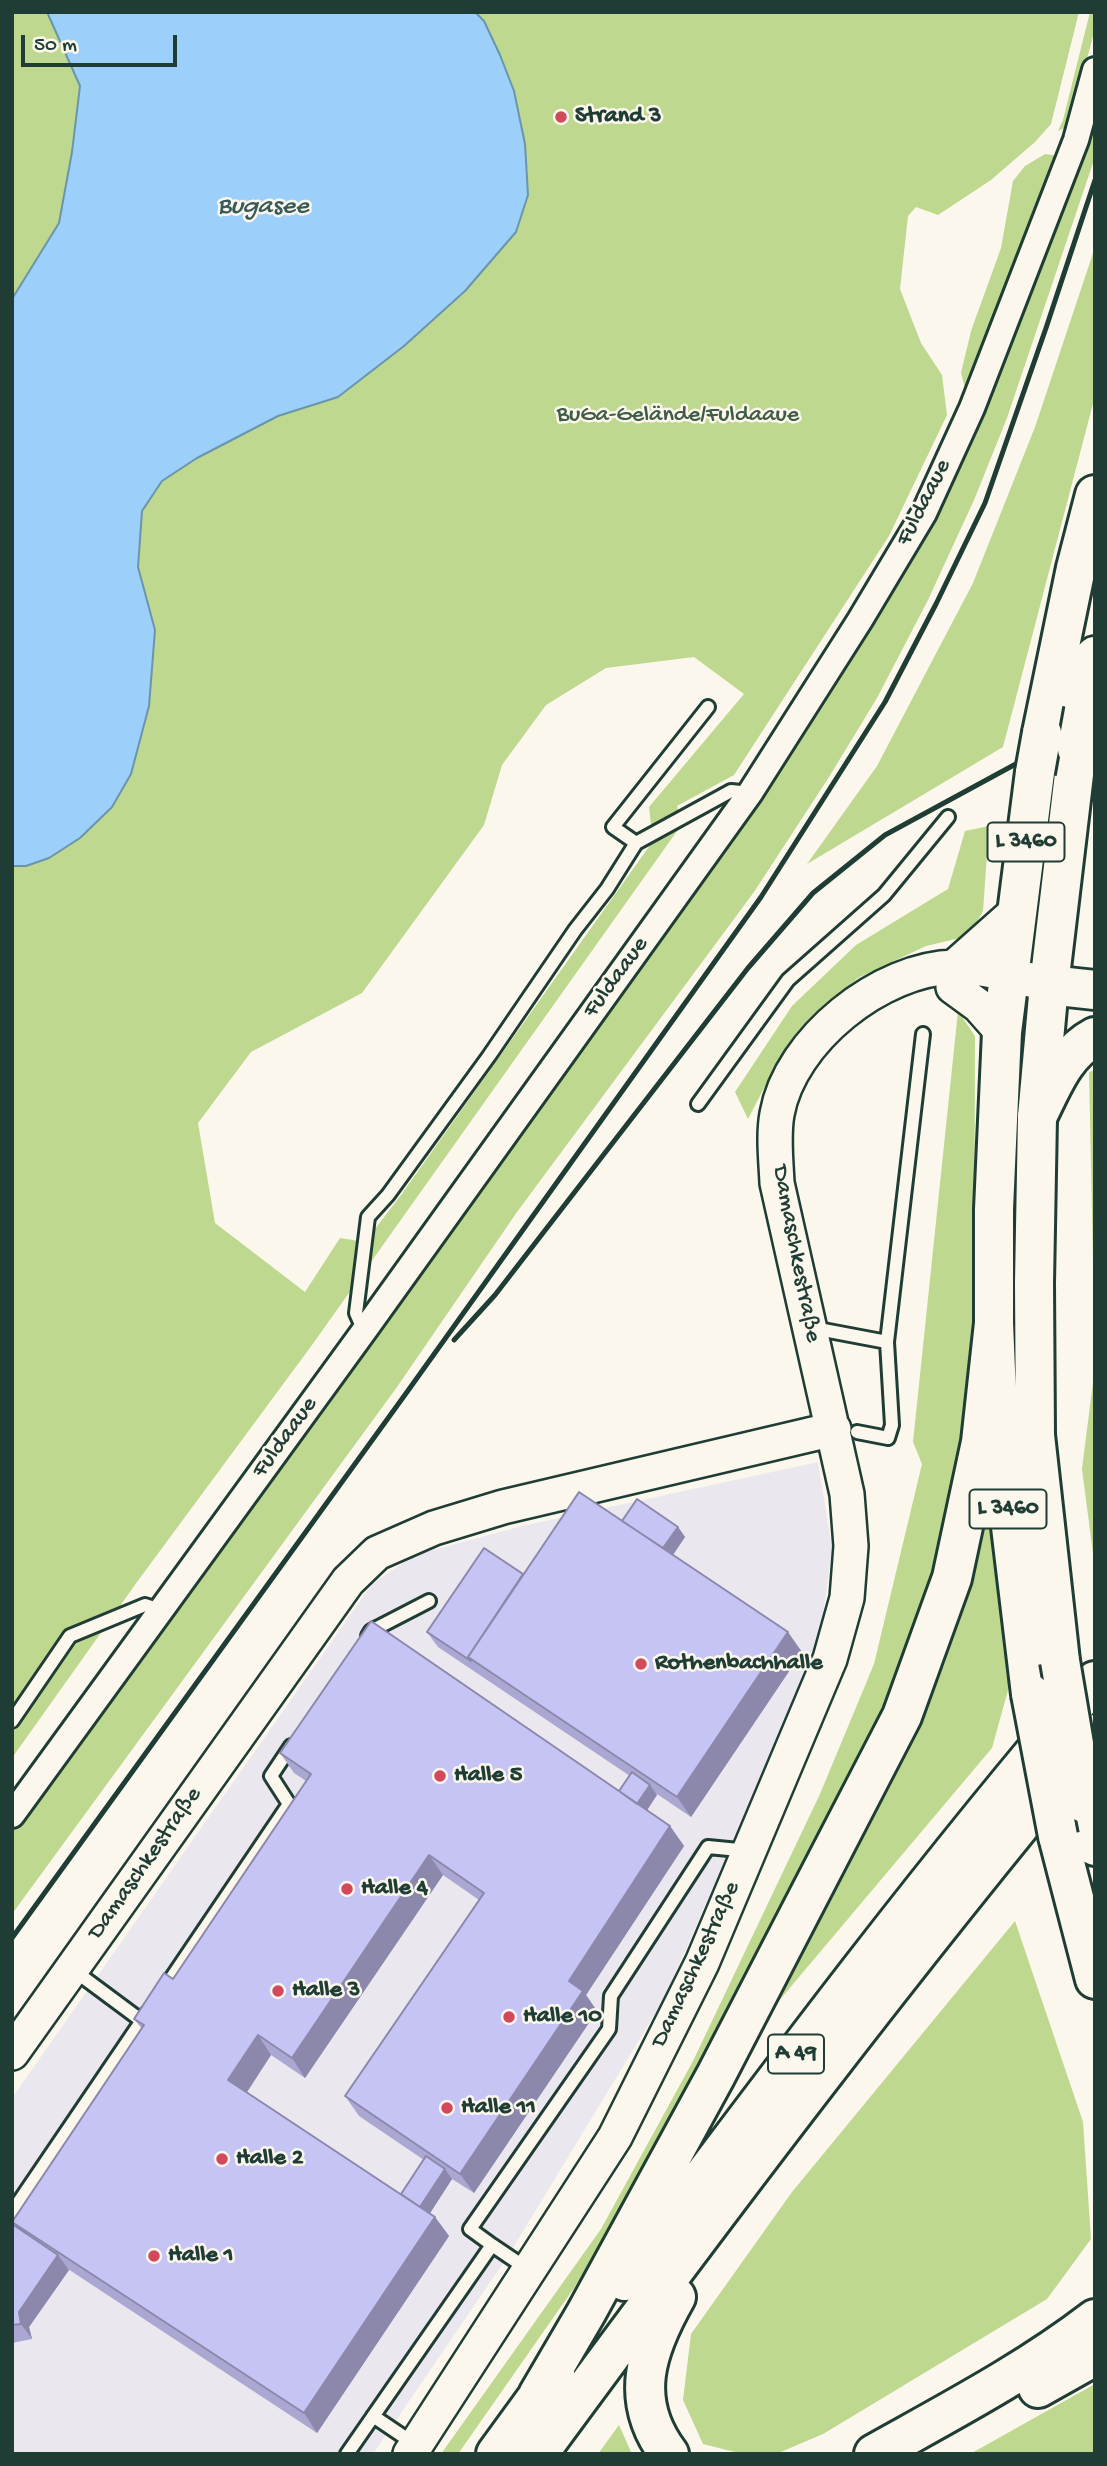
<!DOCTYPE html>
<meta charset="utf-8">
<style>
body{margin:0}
#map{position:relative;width:1107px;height:2466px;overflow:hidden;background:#fbf7ec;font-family:"Gochi Hand",sans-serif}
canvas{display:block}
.frame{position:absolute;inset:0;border:14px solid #1f3d34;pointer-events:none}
.scale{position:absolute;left:21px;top:35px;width:156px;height:32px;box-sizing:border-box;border:4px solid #1f3d34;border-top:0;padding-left:9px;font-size:21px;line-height:24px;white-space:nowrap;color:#1f3d34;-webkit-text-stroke:5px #fbf7ec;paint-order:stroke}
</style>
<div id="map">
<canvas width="1107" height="2466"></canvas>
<div class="frame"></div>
<div class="scale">50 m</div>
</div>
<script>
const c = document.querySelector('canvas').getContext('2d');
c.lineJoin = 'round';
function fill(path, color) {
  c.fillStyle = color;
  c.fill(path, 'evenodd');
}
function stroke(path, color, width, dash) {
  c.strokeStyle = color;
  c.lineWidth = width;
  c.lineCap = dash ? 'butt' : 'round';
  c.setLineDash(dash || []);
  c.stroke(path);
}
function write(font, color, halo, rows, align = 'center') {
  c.font = font + ' "Gochi Hand",sans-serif';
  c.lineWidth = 5;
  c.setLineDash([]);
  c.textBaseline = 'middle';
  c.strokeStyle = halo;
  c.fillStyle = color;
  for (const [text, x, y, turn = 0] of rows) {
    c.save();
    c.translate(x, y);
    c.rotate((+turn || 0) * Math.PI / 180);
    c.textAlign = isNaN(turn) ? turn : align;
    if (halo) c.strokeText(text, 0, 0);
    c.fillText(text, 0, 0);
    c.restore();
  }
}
fill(new Path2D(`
 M818,1462L832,1548L819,1646L664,1999L508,2256L373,2454H12V2098L372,1584L415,1555L522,1526Z`), '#ebe7ef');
fill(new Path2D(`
 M12,12H47L80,86L72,152L59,223L12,299Z
 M475,12H1079L1051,124L1035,142L991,180L938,215L916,207L908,216L900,289L921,343L942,375L947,415L889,536L734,775L677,806L682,824L312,1345L137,1582L12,1758V866H26L149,706L155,630L138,567L142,511L162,481L197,458L278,416L338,397L404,346L465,292L528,195L525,144L514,91L500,55L484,21ZM694,657L744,694L649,807L653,841L401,1195L365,1242L340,1238L305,1292L215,1223L198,1123L251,1052L362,993L484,825L502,765L546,705L606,668Z
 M1090,12H1095V29L1069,126L1058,131L1063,120Z
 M1095,109V157L1007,418L974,500L928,600L877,698L829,777L754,892L517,1212L397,1387L12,1914V1833L172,1617L766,794L869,629Z
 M1045,154L1058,156L968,389L965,388L961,373L971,331L1001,248L1013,181L1025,166Z
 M1095,247V396L1003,747L807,864L877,766L973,583L1035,427Z
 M989,826L983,911L969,936L926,946L858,978L823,1009L778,1061L748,1119L735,1092L792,1006L856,945L948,889L965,831Z
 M958,1011L975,1036L974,1352L970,1424L939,1563L880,1723L658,2153L574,2288L458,2454H441L601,2229L693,2061L820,1794L874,1664L922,1464L913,1442Z
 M1095,1070V1356L1089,1072Z
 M1095,1366V1569L1082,1469Z
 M988,1495L1013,1672L992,1748L767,2015L944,1665L972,1577Z
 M1015,1921L1083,2122L1091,2239L1047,2299L823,2434L776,2454H743L703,2444L683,2400L691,2334L792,2192Z
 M1095,2384V2454H970Z
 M619,2425L632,2454H598Z`), '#bed88f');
const water = new Path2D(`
 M47,12H475L484,21L500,55L514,91L525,144L528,195L516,232L465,291L404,346L338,397L278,416L197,458L162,481L142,511L138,567L155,630L149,706L131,774L112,807L80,838L49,858L26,866H12V299L59,223L72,152L80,86Z`);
fill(water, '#9ccff9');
stroke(water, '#6a95aa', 2);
const lane = new Path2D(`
 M636,843L731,791L750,793
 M698,1104L788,980L884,895L948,817
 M813,1328L887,1342
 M364,1331L356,1313L368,1217L388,1195L489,1056L575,930L607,889L636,843L613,827L708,707
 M857,1432L888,1438L892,1425L887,1342L923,1034
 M368,1636L371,1631L429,1601
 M12,1721L70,1636L145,1605L160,1610
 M72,1969L142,2021
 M162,1992L289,1804L271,1776L291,1746
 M12,2212L147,2013
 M492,2245L529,2270
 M373,2416L416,2445
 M347,2454L492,2245L470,2229L609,2029L611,1996L708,1847L749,1851`);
const street = new Path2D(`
 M12,1815L364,1331L750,793L860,620L924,513L972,408L1076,140L1095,70`);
const secondary = new Path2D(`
 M954,967L1017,911
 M953,987L979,1006L1002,1032
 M12,2053L348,1581L377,1553L434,1528L503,1507L834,1429
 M410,2454L615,2137L702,1963L830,1659L847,1598L851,1546L847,1494L777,1183C776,1160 773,1136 777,1114C790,1040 881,968 955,967C987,967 1019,977 1049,985`);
const primary = new Path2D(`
 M1084,710L1095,656
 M1042,733L1076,568L1095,495
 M1060,1661L1035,1435L1034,1283L1037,1117L1049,985L1077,749
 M1031,1694L998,1418L994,1323V1209L1002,1032L1035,772
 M1084,1803L1095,1846
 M1058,1836L1095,1979`);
const highway = new Path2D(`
 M1049,985L1095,990
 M1037,1117C1052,1087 1064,1053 1095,1037
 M625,2281C777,2078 929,1874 1095,1681
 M1038,2388L1095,2356
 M538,2395L586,2313L716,2075L902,1716L952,1578L981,1442L994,1323
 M496,2454L555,2373
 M538,2454C718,2209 901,1967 1095,1734
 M669,2454C628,2400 646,2350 676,2297
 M874,2454C949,2412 1026,2372 1095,2319`);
stroke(lane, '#1f3d34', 18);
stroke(street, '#1f3d34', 30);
stroke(secondary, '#1f3d34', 38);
stroke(primary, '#1f3d34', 44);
stroke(highway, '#1f3d34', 44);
stroke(lane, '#fbf7ec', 12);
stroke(street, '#fbf7ec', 24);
stroke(secondary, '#fbf7ec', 33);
stroke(primary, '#fbf7ec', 38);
stroke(highway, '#fbf7ec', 38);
stroke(new Path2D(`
 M454,1340L495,1295L748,968L813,893L885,835L1095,721
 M12,1938L407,1392L761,897L885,702L936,604L985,503L1046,328L1095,180`), '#1f3d34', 5);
const primaryBridge = new Path2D(`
 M1077,749L1084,710
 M1035,772L1042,733
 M1060,1661L1084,1803
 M1031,1694L1058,1836`);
stroke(primaryBridge, '#1f3d34', 44, []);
stroke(primaryBridge, '#fbf7ec', 38);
fill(new Path2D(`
 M622,1521L678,1527L685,1537L673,1555L802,1652L691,1817L657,1794L647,1810L670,1826L684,1846L586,1995L597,2011L474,2193L452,2179L430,2213L435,2217L449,2236L317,2433L68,2269L69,2270L29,2327L32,2339L12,2343V2224L16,2226L12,2222L142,2029L134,2019L173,1979L306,1781L294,1773L280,1753L619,1791L630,1776L438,1647L427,1632L523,1574ZM443,1875L479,1900L345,2096L359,2116L424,2160L401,2194L246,2092L271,2055L305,2078Z`), '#aaa8d3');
fill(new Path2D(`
 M678,1527L685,1537L668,1562L661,1552Z
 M788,1632L802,1652L691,1817L677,1797Z
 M650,1785L657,1795L642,1818L635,1807Z
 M670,1826L684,1846L586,1995L597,2011L474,2193L460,2174L569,1981Z
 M429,1855L443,1875L305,2078L292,2058Z
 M258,2035L271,2055L242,2100L228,2080Z
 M445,2169L452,2179L425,2221L418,2211Z
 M435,2217L449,2236L317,2433L304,2413Z
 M58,2255L69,2270L29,2327L32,2339L21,2324L19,2312Z`), '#8b88ac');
const building = new Path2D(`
 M579,1492L788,1632L677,1797L468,1657Z
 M637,1499L678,1527L663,1548L622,1521Z
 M484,1548L523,1574L468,1657L471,1661L427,1632Z
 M371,1621L670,1826L569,1981L583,1991L460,2174L345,2096L484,1893L429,1855L292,2058L258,2035L228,2080L435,2217L304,2413L12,2222L144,2025L134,2019L164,1973L173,1979L311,1774L280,1753Z
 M632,1772L650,1785L637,1804L619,1791Z
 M426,2156L445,2169L420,2207L401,2194Z
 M12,2224L58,2255L19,2312L21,2324L12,2325Z`);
fill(building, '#c6c3f5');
stroke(building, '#8b88ac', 2);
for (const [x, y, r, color] of [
 [561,117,7,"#d1495b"],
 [641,1664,7,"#d1495b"],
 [440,1776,7,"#d1495b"],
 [347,1889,7,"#d1495b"],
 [278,1991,7,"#d1495b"],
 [509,2017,7,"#d1495b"],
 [447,2108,7,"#d1495b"],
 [222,2159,7,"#d1495b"],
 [154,2256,7,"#d1495b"]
]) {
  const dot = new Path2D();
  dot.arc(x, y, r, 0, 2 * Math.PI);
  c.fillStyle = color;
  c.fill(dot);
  stroke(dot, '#fbf7ec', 2.5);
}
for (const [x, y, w] of [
 [1026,842,77],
 [1008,1509,77],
 [796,2054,56]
]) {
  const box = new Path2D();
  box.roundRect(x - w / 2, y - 19.5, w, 39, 5);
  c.fillStyle = '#fbf7ec';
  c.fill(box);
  stroke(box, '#1f3d34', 2);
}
write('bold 23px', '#1f3d34', null, [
 ["L 3460",1026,842],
 ["L 3460",1008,1509],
 ["A 49",796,2054]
]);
write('bold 24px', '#1f3d34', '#fbf7ec', [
 ["Strand 3",575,117],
 ["Rothenbachhalle",655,1664],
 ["Halle 5",454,1776],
 ["Halle 4",361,1889],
 ["Halle 3",292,1991],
 ["Halle 10",523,2017],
 ["Halle 11",461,2108],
 ["Halle 2",236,2159],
 ["Halle 1",168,2256]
], 'left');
write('24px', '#3f5c46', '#fbf7ec', [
 ["BuGa-Gelände/Fuldaaue",678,416]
]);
write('24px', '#1f3d34', '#fbf7ec', [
 ["Fuldaaue",925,503,-63],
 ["Fuldaaue",617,978,-54],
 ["Damaschkestraße",795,1254,79],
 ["Fuldaaue",286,1438,-54],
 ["Damaschkestraße",146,1864,-55],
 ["Damaschkestraße",697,1965,-65]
]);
write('italic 26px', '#385a5b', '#fbf7ec', [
 ["Bugasee",263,208]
]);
</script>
